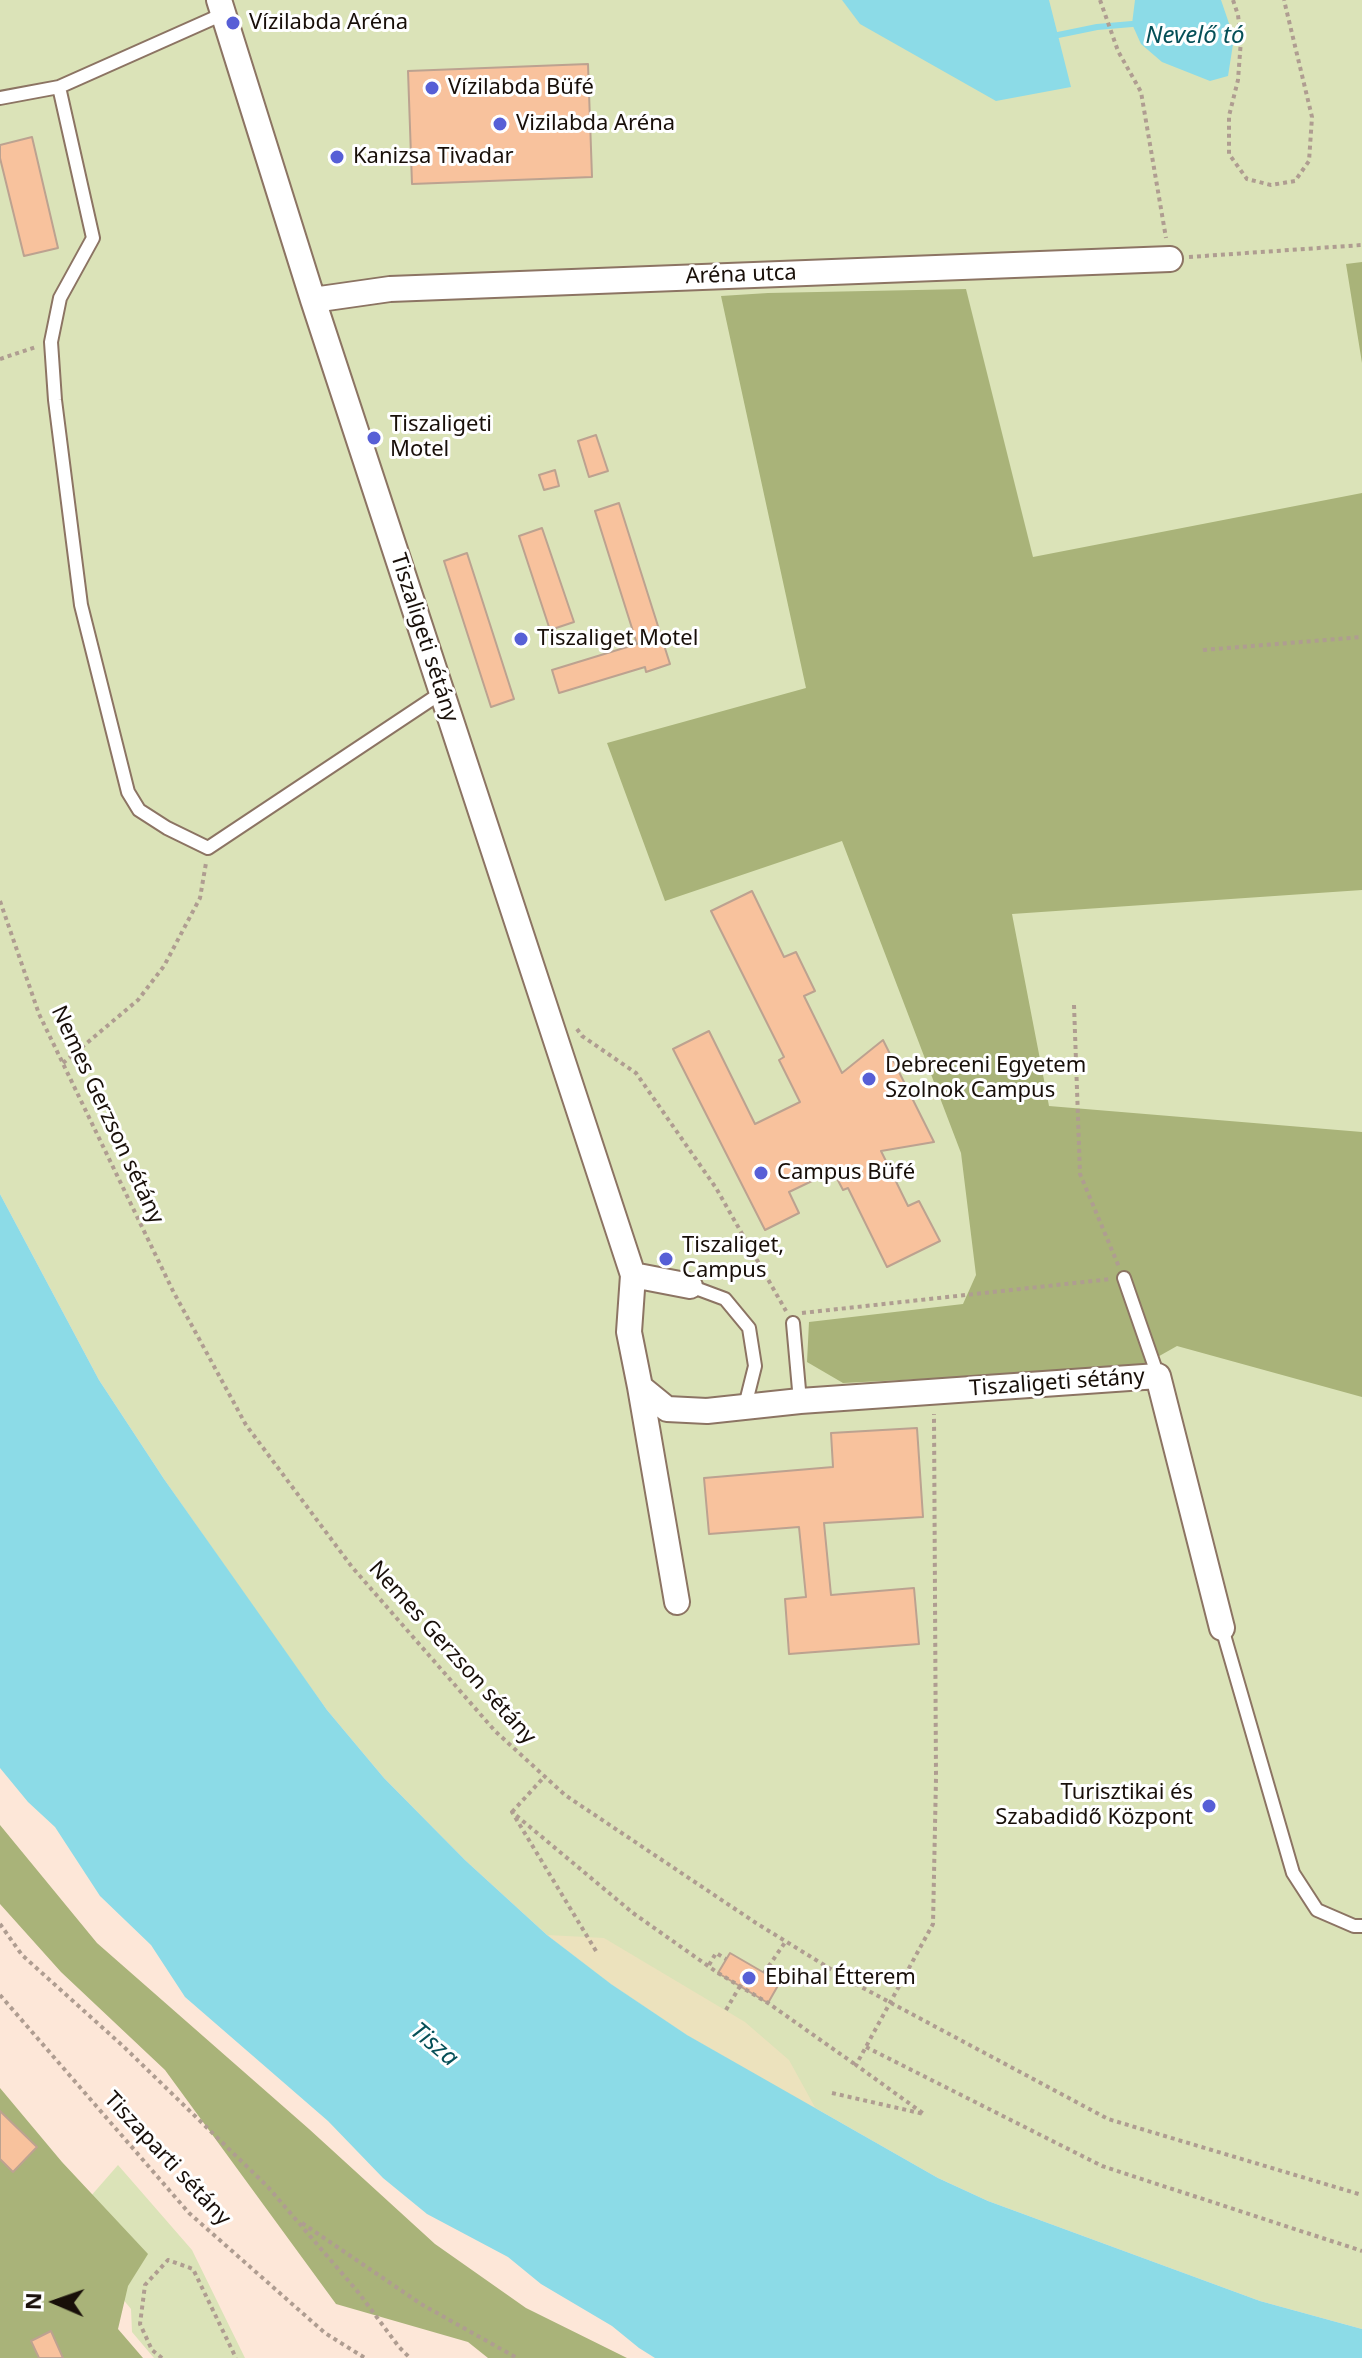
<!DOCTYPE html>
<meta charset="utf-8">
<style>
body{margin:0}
#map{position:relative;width:1362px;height:2358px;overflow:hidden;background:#fde7d8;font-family:"Noto Sans",sans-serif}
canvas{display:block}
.north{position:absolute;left:16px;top:2262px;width:80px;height:80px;-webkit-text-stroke:6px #fff;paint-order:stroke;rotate:272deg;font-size:22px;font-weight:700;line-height:32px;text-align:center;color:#180f09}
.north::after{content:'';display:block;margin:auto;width:28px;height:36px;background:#180f09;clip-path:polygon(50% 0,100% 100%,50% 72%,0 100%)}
</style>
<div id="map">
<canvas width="1362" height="2358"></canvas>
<div class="north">N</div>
</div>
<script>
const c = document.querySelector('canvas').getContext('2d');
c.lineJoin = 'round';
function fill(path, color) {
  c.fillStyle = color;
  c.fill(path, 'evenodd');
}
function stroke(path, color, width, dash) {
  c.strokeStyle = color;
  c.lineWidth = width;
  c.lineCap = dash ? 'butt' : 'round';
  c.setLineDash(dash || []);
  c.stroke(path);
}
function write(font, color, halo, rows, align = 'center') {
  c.font = font + ' "Noto Sans",sans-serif';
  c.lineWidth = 6;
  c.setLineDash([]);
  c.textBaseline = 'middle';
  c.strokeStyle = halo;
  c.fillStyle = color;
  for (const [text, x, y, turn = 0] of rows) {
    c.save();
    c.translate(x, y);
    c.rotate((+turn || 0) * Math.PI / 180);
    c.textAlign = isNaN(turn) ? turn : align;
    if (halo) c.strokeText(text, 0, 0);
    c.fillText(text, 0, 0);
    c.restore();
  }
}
fill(new Path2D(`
 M0,0H1362V2329L1260,2301L988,2201L938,2178L687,2035L611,1984L547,1935L465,1860L384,1778L327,1710L271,1632L164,1479L99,1380L0,1194Z
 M118,2165L192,2250L245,2358H154L132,2332L131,2309L85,2253L90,2197Z`), '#dbe3b8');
fill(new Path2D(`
 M1362,262V363L1346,264Z
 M966,289L1033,557L1362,493V890L1012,914L1049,1106L1362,1132V1397L1177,1346L1138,1368L843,1383L807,1362L809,1322L963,1304L976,1275L961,1153L842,841L665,901L607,743L806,688L721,296L768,293Z
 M0,1825L97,1943L309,2129L435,2244L526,2308L627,2358H488L468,2342L336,2304L165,2070L61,1972L0,1904Z
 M0,2088L62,2162L148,2254L128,2286L118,2329L143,2358H0Z`), '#a9b379');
fill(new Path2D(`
 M547,1935L604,1938L745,2022L789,2060L817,2111L687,2035L611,1984Z`), '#ece2bd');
fill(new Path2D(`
 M842,0H1049L1071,87L996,101L860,24Z
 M1135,0H1221L1234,38L1228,76L1210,81L1162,62L1141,44L1132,24Z
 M0,1194L99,1380L164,1479L327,1710L384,1778L465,1860L547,1935L611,1984L687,2035L938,2178L988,2201L1260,2301L1362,2329V2358H655L639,2348L612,2326L541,2284L508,2257L427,2214L383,2178L328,2121L185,1997L151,1945L100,1896L55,1827L28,1802L0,1768Z`), '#8cdbe7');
stroke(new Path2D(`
 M1058,35L1097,27L1132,24`), '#8cdbe7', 6);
const building = new Path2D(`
 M588,64L592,177L412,184L408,71Z
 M32,137L58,248L24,256L0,158V145Z
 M596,435L608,471L589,477L578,441Z
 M555,470L559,486L544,490L539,475Z
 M619,503L670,664L646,672L645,667L559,693L552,670L637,644L595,511Z
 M542,528L574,622L550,630L519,536Z
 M467,553L514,699L491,707L444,561Z
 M752,891L784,957L796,952L815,991L804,996L842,1073L883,1040L934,1142L881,1151L908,1206L919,1201L940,1241L887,1267L848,1188L843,1190L833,1171L789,1192L799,1213L765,1230L673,1049L709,1031L755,1124L800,1102L779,1060L784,1057L711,911Z
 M917,1428L923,1517L824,1523L831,1595L914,1588L919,1644L789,1654L785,1599L806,1597L799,1527L709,1534L704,1478L833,1467L831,1433Z
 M730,1953L780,1982L768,2003L718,1973Z
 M0,2111L37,2147L13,2172L0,2159Z
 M51,2331L63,2358H39L31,2341Z`);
fill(building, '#f8c29d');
stroke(building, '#bca290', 2);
const lane = new Path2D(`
 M59,87L93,238L60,298L51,342L55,400L81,605L128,792L139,810L167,828L208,848L441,693
 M0,98L59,87L223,14
 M1124,1278L1158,1376
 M690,1286L725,1299L749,1328L755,1366L745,1406
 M793,1323L800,1401
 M1222,1628L1293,1873L1317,1910L1354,1926H1362`);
const street = new Path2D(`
 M219,0L313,300L633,1275L629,1332L640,1387L667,1409L707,1411L800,1401L1158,1376L1222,1628
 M313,300L390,289L1170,259
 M633,1275L690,1286
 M640,1387L677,1602`);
stroke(lane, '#8c7463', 16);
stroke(street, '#8c7463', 28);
stroke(new Path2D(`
 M1100,0L1118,51L1141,92L1166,238
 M1233,0L1238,15L1241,40L1238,80L1229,116V154L1247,179L1271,185L1295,181L1309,161L1312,117L1284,0
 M1189,257L1362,245
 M0,359L36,347
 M1203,650L1362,637
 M0,901L39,1014L173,1291L246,1425L352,1567L495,1731L565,1795L756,1923L850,1981L1108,2119L1362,2195
 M1074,1005L1080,1174L1119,1267
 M577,1029L582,1036L636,1073L716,1188L786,1311
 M63,1063L138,1000L164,966L200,898L206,863
 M802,1313L1111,1279
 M512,1812L545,1776
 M0,1924L22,1955L124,2047L268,2187L358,2292L399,2347L410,2358
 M596,1951L512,1812L633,1913L718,1973L768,2003L856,2065
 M709,1965L716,1953L726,1959
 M764,1973L786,1941
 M0,1995L189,2213L325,2333L365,2358
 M726,2010L740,1986
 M866,2047L1102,2166L1362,2251
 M832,2093L924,2114L856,2065L933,1924L936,1778L934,1414
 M302,2223L421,2304L517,2358
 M162,2358L152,2350L140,2324L145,2285L168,2260L193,2269L236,2358`), '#af9d91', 4, [4, 4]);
stroke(lane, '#fff', 12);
stroke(street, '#fff', 24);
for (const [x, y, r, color] of [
 [233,23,8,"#575fd6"],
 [432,88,8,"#575fd6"],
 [500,124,8,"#575fd6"],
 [337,157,8,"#575fd6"],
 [374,438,8,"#575fd6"],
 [521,639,8,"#575fd6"],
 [869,1079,8,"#575fd6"],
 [761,1173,8,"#575fd6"],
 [666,1259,8,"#575fd6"],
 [1209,1806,8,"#575fd6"],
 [749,1978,8,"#575fd6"]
]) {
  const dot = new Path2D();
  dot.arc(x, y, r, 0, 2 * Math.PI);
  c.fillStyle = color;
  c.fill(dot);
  stroke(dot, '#fff', 3);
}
write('22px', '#180f09', '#fff', [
 ["Vízilabda Aréna",249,23],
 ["Vízilabda Büfé",448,88],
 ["Vizilabda Aréna",516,124],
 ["Kanizsa Tivadar",353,157],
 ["Tiszaligeti",390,425],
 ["Motel",390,450],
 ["Tiszaliget Motel",537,639],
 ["Debreceni Egyetem",885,1066],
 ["Szolnok Campus",885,1091],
 ["Campus Büfé",777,1173],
 ["Tiszaliget,",682,1246],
 ["Campus",682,1271],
 ["Turisztikai és",1193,1793,"right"],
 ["Szabadidő Központ",1193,1818,"right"],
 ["Ebihal Étterem",765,1978]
], 'left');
write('22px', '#180f09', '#fff', [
 ["Aréna utca",741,275,-2],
 ["Tiszaligeti sétány",424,638,72],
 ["Nemes Gerzson sétány",107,1115,65],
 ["Tiszaligeti sétány",1057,1383,-4],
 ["Nemes Gerzson sétány",452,1653,48],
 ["Tiszaparti sétány",167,2159,47]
]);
write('italic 24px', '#065058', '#fff', [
 ["Nevelő tó",1195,36],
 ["Tisza",434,2045,40]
]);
</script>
